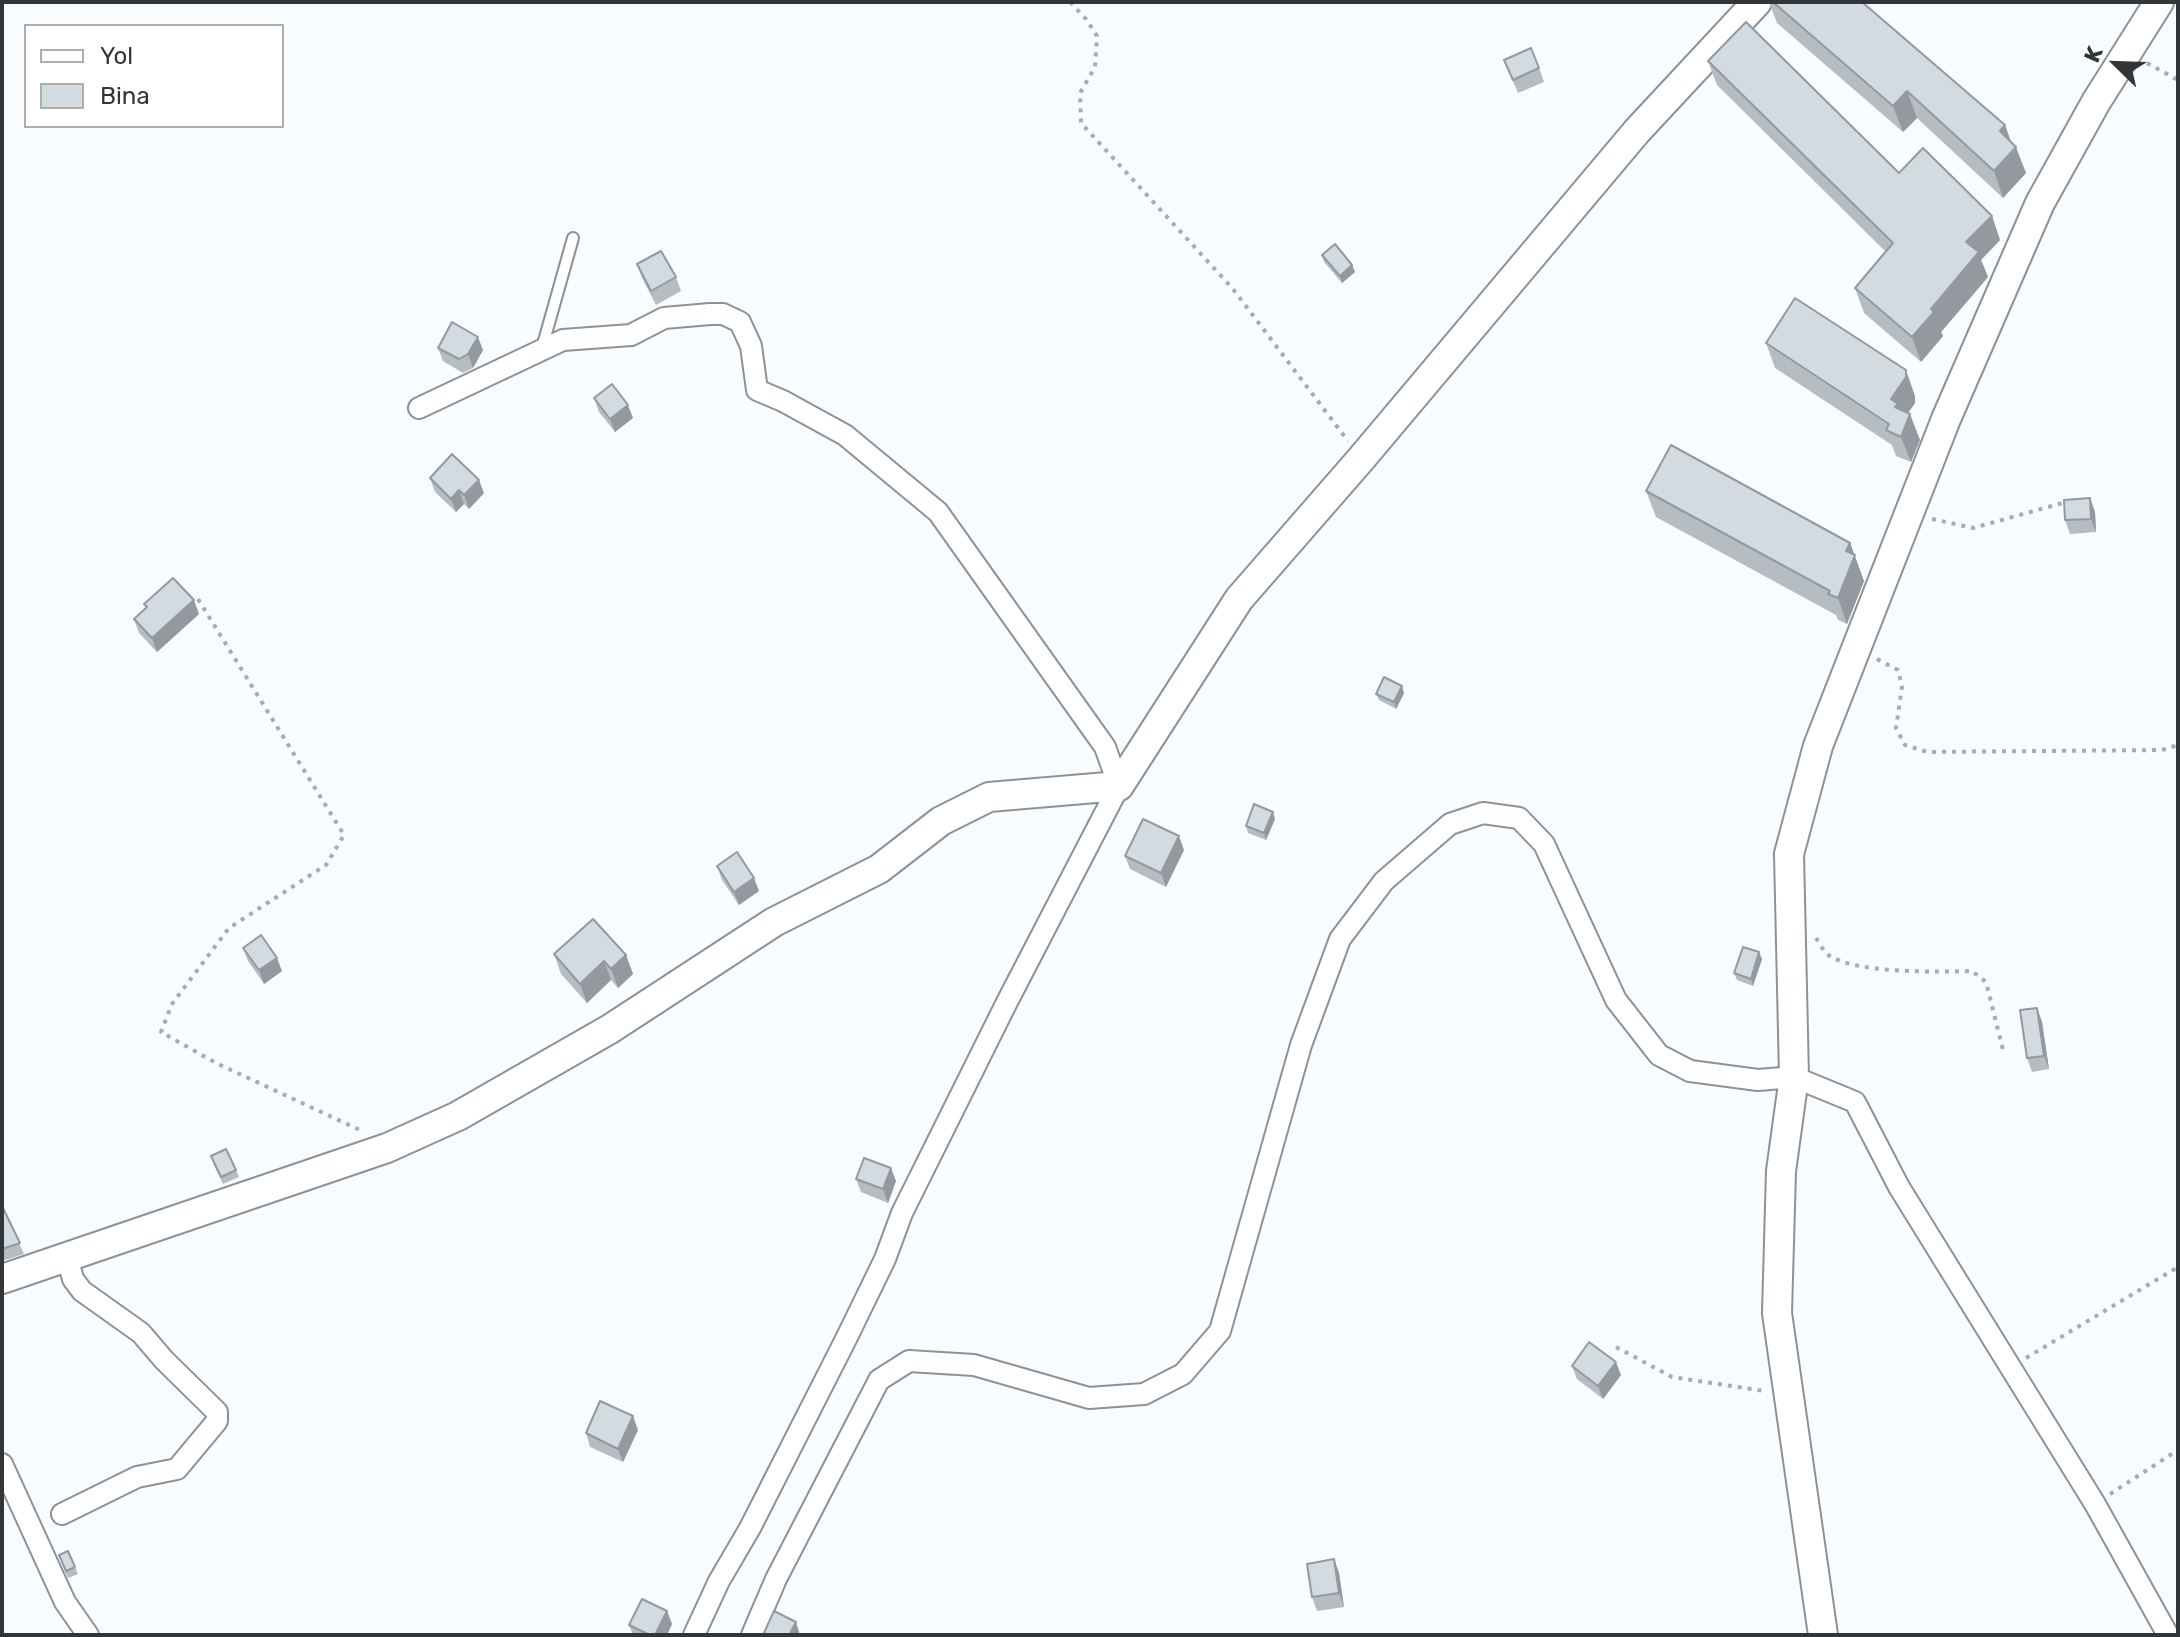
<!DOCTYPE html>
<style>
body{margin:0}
#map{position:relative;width:2180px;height:1637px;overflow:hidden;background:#f8fcfe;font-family:Rubik,sans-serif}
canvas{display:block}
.frame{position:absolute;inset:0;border:4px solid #323638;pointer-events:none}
.legend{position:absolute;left:24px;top:24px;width:260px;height:104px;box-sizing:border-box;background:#fff;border:2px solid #adafaf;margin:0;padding:10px 14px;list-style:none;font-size:24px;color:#323638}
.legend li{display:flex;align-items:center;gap:16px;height:40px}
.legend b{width:40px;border:2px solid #adafaf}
.north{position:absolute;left:2076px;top:24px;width:80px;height:80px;-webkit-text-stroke:6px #fff;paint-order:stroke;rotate:293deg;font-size:22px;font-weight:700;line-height:32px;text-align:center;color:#323638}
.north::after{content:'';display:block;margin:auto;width:28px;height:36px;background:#323638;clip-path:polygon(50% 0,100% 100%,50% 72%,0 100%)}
</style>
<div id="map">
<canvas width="2180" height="1637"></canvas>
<div class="frame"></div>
<ul class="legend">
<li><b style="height:10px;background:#fff"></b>Yol</li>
<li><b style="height:22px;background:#d2dbe1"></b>Bina</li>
</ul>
<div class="north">K</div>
</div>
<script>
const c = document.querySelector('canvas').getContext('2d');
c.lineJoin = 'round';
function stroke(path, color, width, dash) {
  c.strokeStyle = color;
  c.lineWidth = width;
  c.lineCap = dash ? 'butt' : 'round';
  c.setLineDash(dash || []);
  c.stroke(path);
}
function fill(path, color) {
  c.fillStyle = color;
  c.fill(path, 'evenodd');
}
const service = new Path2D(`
 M542,348L573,238`);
const minor = new Path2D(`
 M419,408L563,340L631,335L664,318L710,314H723L740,322L751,346L757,390L783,401L845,435L938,512L1105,747L1119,786L1007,1002L902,1213L885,1259L846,1339L750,1528L719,1581L694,1635
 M2,1464L65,1602L88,1635
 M62,1514L137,1477L177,1469L217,1421V1412L164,1360L141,1333L82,1291L73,1279L67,1257
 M752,1635L776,1579L879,1380L909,1361L974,1365L1089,1398L1144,1394L1183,1374L1220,1331L1301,1045L1340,939L1384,881L1450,824L1483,813L1519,818L1544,844L1616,1000L1659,1055L1690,1071L1758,1080L1794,1077L1855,1102L1899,1187L2095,1504L2168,1635`);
const secondary = new Path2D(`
 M2,1279L387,1148L458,1116L610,1029L774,922L879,869L941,821L989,797L1119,786L1239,599L1361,459L1637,131L1757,2
 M1823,1635L1777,1313L1781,1171L1794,1077L1789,854L1818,746L1946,419L2040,203L2096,102L2159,2`);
stroke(service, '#8a9398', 14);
stroke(minor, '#8a9398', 24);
stroke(secondary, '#8a9398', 32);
stroke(new Path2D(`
 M1070,2L1086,19L1097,36L1095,67L1080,93L1081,123L1233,289L1348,441
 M2147,63L2178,80
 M1932,519L1973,528L2066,502
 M198,599L344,835L326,865L229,928L172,1004L161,1032L216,1063L362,1131
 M1877,659L1898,670L1902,687L1896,728L1905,745L1927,752L2162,750L2178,745
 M1816,938C1819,943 1823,950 1827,954C1853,974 1939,972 1972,971L1986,982L2004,1054
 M1616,1347L1672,1377L1764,1391
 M2026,1358L2178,1267
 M2110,1494L2178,1450`), '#a8acae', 4, [4, 6]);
stroke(service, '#fff', 10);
stroke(minor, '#fff', 20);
stroke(secondary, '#fff', 28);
fill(new Path2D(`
 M1769,2H1862L2005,125L2010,141L2026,173L2003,198L1917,118L1903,132L1777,23Z
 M1504,60L1539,68L1544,82L1518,93Z
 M1708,61L1899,173L1992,216L2000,240L1981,260L1988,277L1941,332L1943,336L1921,362L1864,313L1855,288L1886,252L1717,85Z
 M1322,255L1352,265L1355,272L1342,283L1324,262Z
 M637,264L676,277L681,291L656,305L642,278Z
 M1766,343L1915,396V403L1908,413L1920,440L1911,462L1896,456L1892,445L1775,368Z
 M438,348L483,350L473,368L463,373L443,361Z
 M594,398L633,418L615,432L599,412Z
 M430,478L484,493L469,509L464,504L456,512L435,492Z
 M1646,491L1850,543L1864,581L1847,624L1838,620L1836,615L1656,517Z
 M2090,498L2095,512L2096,532L2070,534L2065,520Z
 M144,604L199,614L157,652L139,633L134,619L146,608Z
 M1404,693L1396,709L1379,700L1376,694Z
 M1275,819L1266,840L1248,833L1246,826Z
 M1184,850L1166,887L1130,869L1125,856Z
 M717,866L759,891L739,905L722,880Z
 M243,948L282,971L264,984L248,961Z
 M554,954L626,955L633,974L618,988L611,980L587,1003L561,974Z
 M1762,959L1753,986L1737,980L1734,973Z
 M2037,1008L2042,1022L2049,1069L2032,1072L2027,1058Z
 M213,1163L236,1170L239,1177L223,1184Z
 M856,1179L896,1181L888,1203L861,1192Z
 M2,1206L24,1254L2,1261Z
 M1572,1366L1621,1375L1603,1399L1577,1379Z
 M638,1430L623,1462L590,1447L586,1433Z
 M68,1551L78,1574L68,1578L61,1562Z
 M1334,1559L1339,1573L1344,1607L1317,1611L1312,1597Z
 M667,1611L672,1624L667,1635H633L629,1625Z`), '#b5bcc2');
fill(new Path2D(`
 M1907,91L1917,118L1903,132L1893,106Z
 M2005,125L2014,150L2016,147L2026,173L2003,198L1994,171L2000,131Z
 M1992,216L2000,240L1981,260L1988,277L1941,332L1943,336L1921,362L1912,337L1931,309L1966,242Z
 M1352,265L1355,272L1342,283L1340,276Z
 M478,337L483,350L473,368L468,354Z
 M1906,370L1915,396V403L1903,420L1910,414L1920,440L1911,462L1901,437L1891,399Z
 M628,405L633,418L615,432L610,419Z
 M479,480L484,493L469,509L464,495Z
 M459,490L464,504L456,512L451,499Z
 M2090,498L2095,512L2096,532L2091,519Z
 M1850,543L1864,581L1847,624L1838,598L1846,551Z
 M194,600L199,614L157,652L152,638Z
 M1402,686L1404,693L1396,709L1394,702Z
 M1273,812L1275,819L1266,840L1264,833Z
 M1179,836L1184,850L1166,887L1161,873Z
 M754,878L759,891L739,905L734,892Z
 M1759,952L1762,959L1753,986L1751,979Z
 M626,955L633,974L618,988L611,969Z
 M277,958L282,971L264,984L259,970Z
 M604,961L611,980L587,1003L580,984Z
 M2037,1008L2042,1022L2049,1069L2044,1056Z
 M891,1168L896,1181L888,1203L883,1189Z
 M1616,1362L1621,1375L1603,1399L1598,1386Z
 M633,1416L638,1430L623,1462L618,1449Z
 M1334,1559L1339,1573L1344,1607L1339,1593Z
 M667,1611L672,1624L667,1635H655Z
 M796,1622L800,1635H789Z`), '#93999e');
const building = new Path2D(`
 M1773,2H1862L2005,125L2000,131L2016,147L1994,171L1907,91L1893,106Z
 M1746,22L1899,173L1923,148L1992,216L1966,242L1979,252L1931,309L1934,312L1912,337L1855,288L1893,243L1708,61Z
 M1531,48L1539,68L1513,80L1504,60Z
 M1335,244L1352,265L1340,276L1322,255Z
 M661,251L676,277L651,291L637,264Z
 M1795,298L1906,370V377L1891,399L1898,404L1895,407L1910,414L1901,437L1886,430L1889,424L1766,343Z
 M452,322L478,337L468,354L459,359L438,348Z
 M612,384L628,405L610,419L594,398Z
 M1671,445L1850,543L1846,551L1855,555L1838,598L1828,594L1830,591L1646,491Z
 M452,454L479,480L464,495L459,490L451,499L430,478Z
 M2090,498L2091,519L2065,520L2064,500Z
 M173,578L194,600L152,638L134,619L147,607L144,604Z
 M1384,677L1402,686L1394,702L1376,694Z
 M1254,804L1273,812L1264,833L1246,826Z
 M1143,819L1179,836L1161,873L1125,856Z
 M737,852L754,878L734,892L717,866Z
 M593,919L626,955L611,969L604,961L580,984L554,954Z
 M261,935L277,958L259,970L243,948Z
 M1743,947L1759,952L1751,979L1734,973Z
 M2037,1008L2044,1056L2027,1058L2020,1010Z
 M226,1149L236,1170L221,1177L211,1156Z
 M864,1158L891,1168L883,1189L856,1179Z
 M2,1206L20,1243L2,1249Z
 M1589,1342L1616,1362L1598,1386L1572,1366Z
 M600,1401L633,1416L618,1449L586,1433Z
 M68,1551L75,1567L66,1571L59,1555Z
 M1334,1559L1339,1593L1312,1597L1307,1564Z
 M642,1599L667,1611L655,1635H650L629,1625Z
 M774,1611L796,1622L789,1635H763Z`);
fill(building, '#d2dbe1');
stroke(building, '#93999e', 2);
</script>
